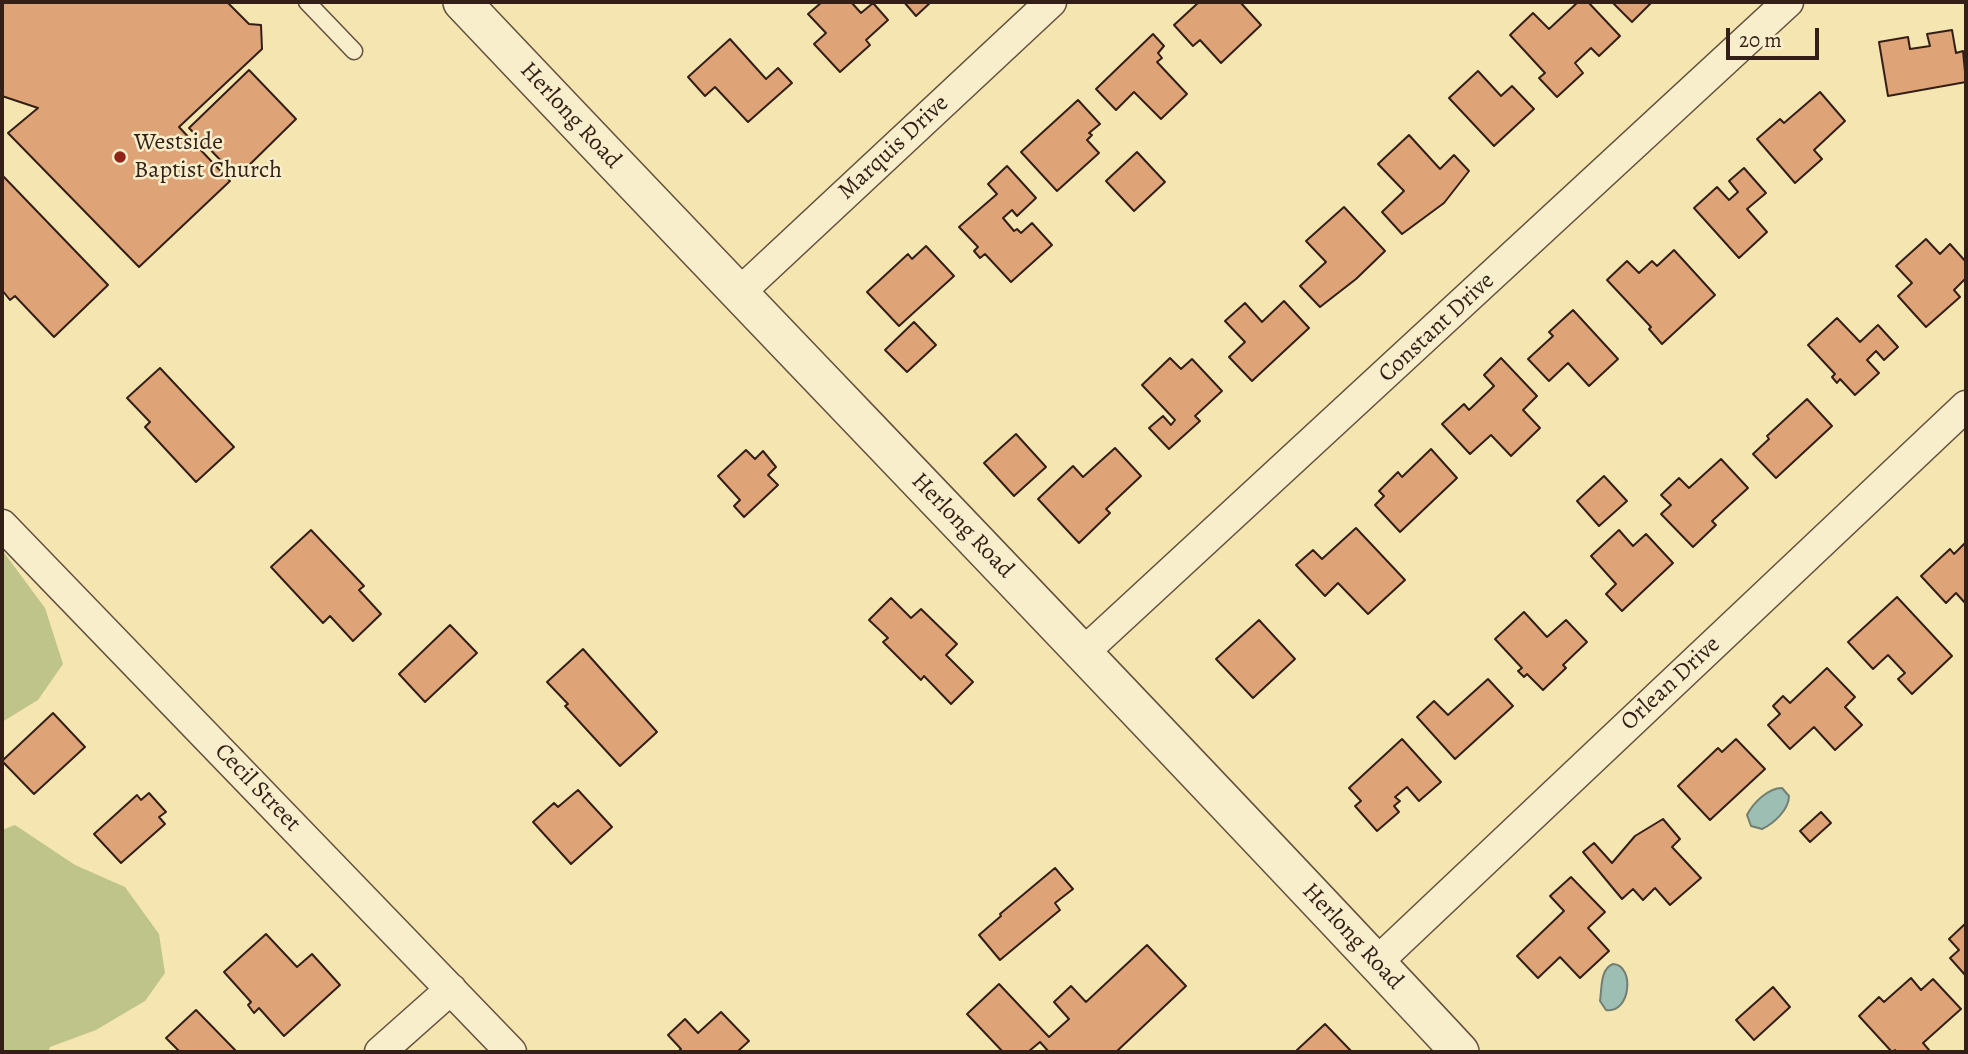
<!DOCTYPE html>
<style>
body{margin:0}
#map{position:relative;width:1968px;height:1054px;overflow:hidden;background:#f4e5b1;font-family:Alegreya,serif}
canvas{display:block}
.frame{position:absolute;inset:0;border:4px solid #331f17;pointer-events:none}
.scale{position:absolute;left:1726px;top:28px;width:93px;height:32px;box-sizing:border-box;border:4px solid #331f17;border-top:0;padding-left:9px;font-size:21px;line-height:24px;white-space:nowrap;color:#331f17;-webkit-text-stroke:5px #f8eecc;paint-order:stroke}
</style>
<div id="map">
<canvas width="1968" height="1054"></canvas>
<div class="frame"></div>
<div class="scale">20 m</div>
</div>
<script>
const c = document.querySelector('canvas').getContext('2d');
c.lineJoin = 'round';
function fill(path, color) {
  c.fillStyle = color;
  c.fill(path, 'evenodd');
}
function stroke(path, color, width, dash) {
  c.strokeStyle = color;
  c.lineWidth = width;
  c.lineCap = dash ? 'butt' : 'round';
  c.setLineDash(dash || []);
  c.stroke(path);
}
function write(font, color, halo, rows, align = 'center') {
  c.font = font + ' Alegreya,serif';
  c.lineWidth = 5;
  c.setLineDash([]);
  c.textBaseline = 'middle';
  c.strokeStyle = halo;
  c.fillStyle = color;
  for (const [text, x, y, turn = 0] of rows) {
    c.save();
    c.translate(x, y);
    c.rotate((+turn || 0) * Math.PI / 180);
    c.textAlign = isNaN(turn) ? turn : align;
    if (halo) c.strokeText(text, 0, 0);
    c.fillText(text, 0, 0);
    c.restore();
  }
}
fill(new Path2D(`
 M2,550L45,608L63,664L38,700L2,722Z
 M15,825L75,865L125,887L159,934L165,973L145,1001L96,1030L50,1047L48,1052H2V830Z`), '#bec48a');
const water = new Path2D(`
 M1782,788L1789,796C1789,810 1773,824 1762,829L1751,826L1747,815C1753,803 1768,788 1782,788Z
 M1613,964C1635,965 1631,1014 1606,1010L1600,1001C1602,988 1600,969 1613,964Z`);
fill(water, '#9dbeb2');
stroke(water, '#737e74', 2);
const building = new Path2D(`
 M2,2H227L249,24L261,25L262,49L179,127L230,181L139,267L8,133L38,108L2,96Z
 M822,2H851L861,13L873,3L888,20L866,40L870,45L840,72L814,44L826,33L808,14Z
 M904,2H931L916,16Z
 M1199,2H1240L1261,25L1221,63L1200,40L1193,46L1174,25Z
 M1578,2H1588L1620,36L1599,56L1591,48L1575,63L1583,73L1557,97L1539,78L1545,73L1510,35L1533,13L1549,29Z
 M1612,2H1652L1632,22Z
 M1952,30L1956,53L1963,51L1966,82L1888,96L1879,42L1908,37L1910,49L1930,46L1927,34Z
 M1153,34L1164,46L1158,53L1162,58L1157,62L1187,94L1161,119L1134,92L1116,110L1096,89Z
 M730,39L766,79L778,68L792,83L748,122L715,87L705,96L688,77Z
 M249,70L296,119L237,177L189,128Z
 M1478,71L1501,96L1512,86L1534,109L1494,146L1449,98Z
 M1820,92L1845,121L1814,150L1822,159L1795,183L1757,139L1780,119L1784,123Z
 M1078,100L1100,124L1089,133L1092,135L1087,140L1099,153L1057,191L1021,152Z
 M1409,135L1440,169L1454,155L1469,171L1444,203L1402,234L1382,212L1404,191L1378,164Z
 M1137,152L1165,182L1134,211L1106,181Z
 M1007,166L1036,198L1017,216L1012,210L1003,218L1014,231L1017,229L1021,233L1032,223L1052,245L1011,282L985,254L980,258L974,251L978,247L959,227L997,194L988,184Z
 M1744,168L1766,193L1747,209L1767,232L1739,258L1694,208L1717,187L1729,200L1738,192L1729,181Z
 M2,175L108,285L54,337L15,296L10,300L2,290Z
 M1344,207L1385,251L1356,279L1320,307L1300,286L1326,262L1306,241Z
 M1926,239L1940,254L1950,244L1966,262V278L1954,290L1960,297L1926,327L1898,296L1912,283L1896,266Z
 M926,246L954,276L899,326L867,292L908,254L912,259Z
 M1674,250L1715,295L1662,344L1649,329L1651,327L1607,280L1627,261L1639,273L1652,261L1657,266Z
 M1284,301L1309,328L1252,381L1229,357L1245,342L1225,321L1245,303L1262,322Z
 M1573,310L1618,359L1589,386L1568,363L1549,381L1528,359L1553,336L1549,332Z
 M1837,318L1860,342L1878,325L1898,347L1884,360L1876,351L1867,360L1879,373L1855,395L1840,379L1837,383L1832,377L1835,374L1808,345Z
 M914,322L936,345L907,372L885,350Z
 M1170,358L1181,369L1192,359L1222,391L1195,416L1200,421L1169,449L1149,428L1163,416L1171,425L1175,420L1142,385Z
 M1501,358L1537,396L1523,410L1540,428L1511,456L1491,435L1470,454L1442,424L1464,404L1469,410L1494,386L1484,375Z
 M160,368L234,447L196,482L145,427L150,422L127,398Z
 M1807,399L1832,426L1776,478L1753,454L1769,439L1767,436Z
 M1016,434L1046,467L1014,496L984,463Z
 M1115,448L1141,476L1106,509L1110,513L1079,543L1038,499L1073,466L1083,477Z
 M1431,449L1457,478L1400,532L1375,505L1384,496L1379,491L1398,472L1402,477Z
 M746,450L755,459L763,451L776,467L768,475L778,485L744,517L734,506L740,500L718,476Z
 M1721,459L1748,488L1712,521L1716,525L1693,547L1661,514L1671,505L1661,495L1679,478L1689,488Z
 M1604,476L1627,501L1599,526L1577,501Z
 M1356,528L1405,580L1368,614L1338,583L1325,596L1296,565L1313,550L1322,559Z
 M311,530L364,586L359,590L381,614L353,641L330,616L323,623L271,567Z
 M1619,530L1633,546L1646,534L1673,563L1622,611L1606,594L1616,584L1591,556Z
 M1966,542V604L1956,593L1946,603L1921,576L1950,549L1954,554Z
 M1897,597L1952,656L1912,694L1898,679L1905,673L1888,655L1873,669L1848,642Z
 M891,598L911,618L921,609L957,644L946,655L973,682L951,704L924,676L921,680L883,642L888,638L869,620Z
 M1524,612L1547,637L1566,620L1587,642L1563,665L1566,668L1543,690L1527,674L1524,677L1518,671L1522,668L1495,639Z
 M1259,620L1295,659L1253,698L1216,659Z
 M450,625L477,653L425,702L399,674Z
 M583,649L657,732L620,766L565,706L568,704L547,682Z
 M1827,668L1855,697L1845,707L1862,725L1835,750L1814,727L1790,749L1768,725L1780,714L1773,706L1783,696L1790,703Z
 M1488,679L1513,706L1455,759L1417,717L1434,701L1448,715Z
 M53,713L85,747L34,794L2,761Z
 M1402,739L1441,782L1419,801L1407,787L1395,797L1400,801L1394,806L1399,812L1377,831L1355,806L1361,801L1349,788Z
 M1736,739L1765,769L1710,820L1678,786L1718,748L1722,752Z
 M578,790L612,827L571,864L533,822L554,803L558,807Z
 M149,793L166,812L159,817L165,824L121,863L94,834L137,795L141,800Z
 M1821,812L1831,823L1810,842L1800,831Z
 M1663,819L1680,839L1672,847L1701,878L1670,905L1655,888L1643,900L1633,889L1622,899L1583,852L1594,843L1612,863L1635,836Z
 M1055,868L1073,889L1055,903L1060,910L1000,960L979,935L1001,916L1000,914Z
 M1571,877L1605,912L1588,928L1609,951L1580,978L1560,957L1538,978L1517,956L1564,911L1550,896Z
 M1966,923V976L1950,958L1959,950L1949,939Z
 M266,934L297,967L312,954L340,985L284,1036L259,1008L254,1013L248,1005L251,1002L224,972Z
 M1147,945L1186,986L1116,1052H1049L1040,1042L1028,1052H1003L967,1014L999,984L1049,1037L1069,1019L1054,1002L1071,986L1086,1002Z
 M1911,978L1921,990L1933,979L1961,1009L1923,1043L1929,1050L1926,1052H1897L1895,1050L1892,1052L1859,1016L1879,997L1884,1002Z
 M1773,987L1790,1007L1754,1040L1736,1020Z
 M196,1010L237,1052H180L166,1038Z
 M721,1012L749,1041L737,1052H678L681,1049L668,1035L685,1019L698,1033Z
 M1325,1024L1352,1052H1299L1297,1050Z`);
fill(building, '#dfa378');
stroke(building, '#331f17', 2);
const service = new Path2D(`
 M307,2L354,51`);
const minor = new Path2D(`
 M738,294L1051,2
 M2,525L511,1052
 M1084,652L1788,2
 M1376,963L1966,406
 M380,1052L451,989`);
const tertiary = new Path2D(`
 M462,2C794,353 1131,699 1460,1052`);
stroke(service, '#63503e', 19);
stroke(minor, '#63503e', 33);
stroke(tertiary, '#63503e', 40);
stroke(service, '#f8eecc', 16);
stroke(minor, '#f8eecc', 30);
stroke(tertiary, '#f8eecc', 37);
for (const [x, y, r, color] of [
 [120,157,7,"#8f2418"]
]) {
  const dot = new Path2D();
  dot.arc(x, y, r, 0, 2 * Math.PI);
  c.fillStyle = color;
  c.fill(dot);
  stroke(dot, '#f8eecc', 2.5);
}
write('24px', '#331f17', '#f8eecc', [
 ["Herlong Road",570,116,47],
 ["Marquis Drive",894,148,-43],
 ["Constant Drive",1437,328,-43],
 ["Herlong Road",962,526,46],
 ["Orlean Drive",1671,684,-43],
 ["Cecil Street",257,788,46],
 ["Herlong Road",1352,937,47]
]);
write('24px', '#331f17', '#f8eecc', [
 ["Westside",134,143],
 ["Baptist Church",134,171]
], 'left');
</script>
